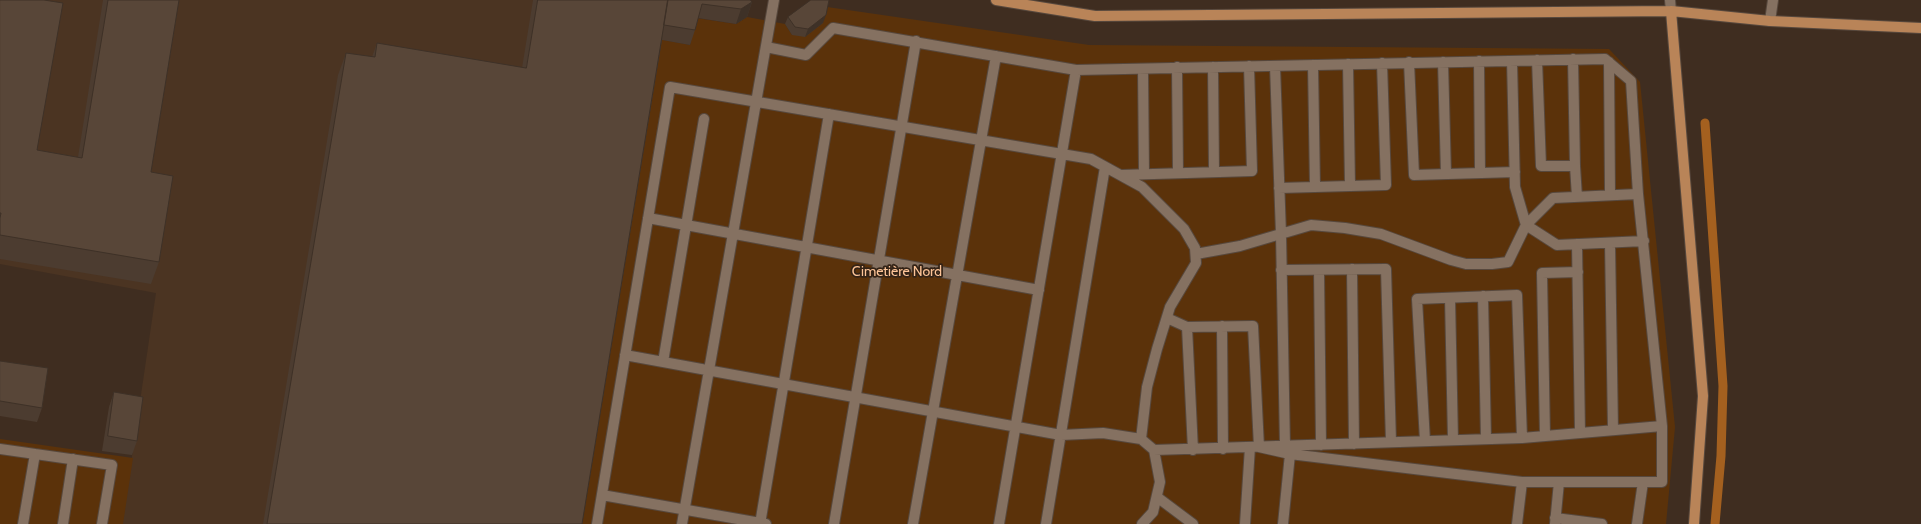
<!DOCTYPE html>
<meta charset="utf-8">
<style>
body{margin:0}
canvas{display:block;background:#3f2d20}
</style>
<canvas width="1921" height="524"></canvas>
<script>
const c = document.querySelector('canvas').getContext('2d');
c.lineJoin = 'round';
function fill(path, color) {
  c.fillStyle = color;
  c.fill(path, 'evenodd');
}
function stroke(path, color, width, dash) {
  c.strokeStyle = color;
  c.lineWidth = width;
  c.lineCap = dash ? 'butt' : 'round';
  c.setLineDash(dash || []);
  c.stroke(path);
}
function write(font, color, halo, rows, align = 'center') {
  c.font = font + ' Cabin,sans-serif';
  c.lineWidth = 3.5;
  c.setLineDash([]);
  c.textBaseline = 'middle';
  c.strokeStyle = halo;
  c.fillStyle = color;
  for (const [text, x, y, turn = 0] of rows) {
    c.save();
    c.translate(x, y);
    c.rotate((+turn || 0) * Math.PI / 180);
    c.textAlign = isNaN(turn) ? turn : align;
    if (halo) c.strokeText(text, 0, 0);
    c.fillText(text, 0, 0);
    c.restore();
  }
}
fill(new Path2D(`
 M0,0H664L578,524H122L156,293L0,264Z`), '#4b3422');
fill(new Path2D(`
 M827,7L1089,45L1609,49L1640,82L1675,427L1666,524H578L658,39L690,45L696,18L736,24L747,17L785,24L792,35Z
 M0,439L133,458L123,524H0Z`), '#5b320a');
stroke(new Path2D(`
 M1705,123L1723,386L1721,456L1715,524`), '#a4601f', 9);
const minor = new Path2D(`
 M1670,0L1671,11
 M1770,21L1773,0
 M766,47L806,55L833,28L1076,70L1605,59L1631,81L1638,194L1662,426V482H1643L1637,524
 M1573,59L1575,166
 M1537,60L1541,166H1575L1577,197
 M1479,61L1480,173
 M1512,61L1515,187L1526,225L1557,245L1644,241
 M1409,62L1414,175L1515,172
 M1443,62L1446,174
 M1609,62L1610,195
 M1348,64L1350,186
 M1313,65L1315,187
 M1275,66L1281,234L1285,446
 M1177,67L1178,173
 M1213,67L1214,172
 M1143,69L1144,174
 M1121,175L1252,171L1249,66
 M1279,188L1386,185L1382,63
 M648,218L1039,290
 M1610,243L1613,430
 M1577,244L1580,433
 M1196,254L1240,246L1311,225L1345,228L1381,234L1451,260L1466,264H1492L1508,262L1526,225L1553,198L1638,194
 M1352,269L1354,444
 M1281,270L1386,269L1391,442
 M1319,270L1321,445
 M1483,296L1486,439
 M1450,298L1453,440
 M1167,318L1187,327L1193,450
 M1222,326L1223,449
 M1187,327L1253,326L1259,447L1290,454L1522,482H1643
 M625,355L1061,435L1103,433L1141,439L1154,450L1522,438L1662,426
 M663,362L704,119
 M1545,436L1542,273L1578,272
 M1425,441L1417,299L1517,295L1522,438
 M0,449L112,465L102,524
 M602,495L766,524
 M1157,497L1193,524
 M1555,518L1602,524
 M23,524L35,454
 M63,524L73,459
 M597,524L670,87L1091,159L1142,187L1184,229L1195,248L1196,263L1170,307L1157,349L1147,387L1141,439
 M682,524L774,0
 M760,524L829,114
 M834,524L916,41
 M913,524L996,56
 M999,524L1076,70
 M1046,524L1105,167
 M1142,524L1153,512L1160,482L1154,450
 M1245,524L1250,447
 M1283,524L1290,454
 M1517,524L1522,482
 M1555,524L1559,482`);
const major = new Path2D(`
 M996,0L1095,16L1671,11L1770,21L1921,28
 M1671,11L1703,396L1694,524`);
stroke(minor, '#57483d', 12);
stroke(major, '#57483d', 12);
stroke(minor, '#857161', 10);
stroke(major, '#b98458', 10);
fill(new Path2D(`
 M0,0L37,150L78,157L103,0H179L151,172L159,262L151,284L0,259Z
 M533,0H750L752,2L747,17L736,24L698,18L695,30L690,45L662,40L582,524H263L338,75L346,53L372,57L377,43L522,68Z
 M788,17L823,23L805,37L792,35L785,24Z
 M0,361L42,408L37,422L0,416Z
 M114,392L137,441L132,455L102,451L109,407Z`), '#4c3c30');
fill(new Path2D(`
 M752,2L747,17L736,24L741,9Z
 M826,15L823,23L805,37L808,29Z`), '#3e3127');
const building = new Path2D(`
 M0,0H44L63,3L37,150L82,158L108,0H179L151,172L173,176L159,262L0,235V218L1,213H0Z
 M538,0H668L582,524H267L346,53L375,57L377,43L526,68Z
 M668,0H750L752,2L741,9L702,4L695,30L664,25Z
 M811,0H829L826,15L808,29L795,27L788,17Z
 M0,361L48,368L42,408L0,401Z
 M114,392L143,397L137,441L108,436Z`);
fill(building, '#584638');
stroke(building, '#3e3127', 1);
write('14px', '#fec598', '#342316', [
 ["Cimetière Nord",897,272]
]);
</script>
